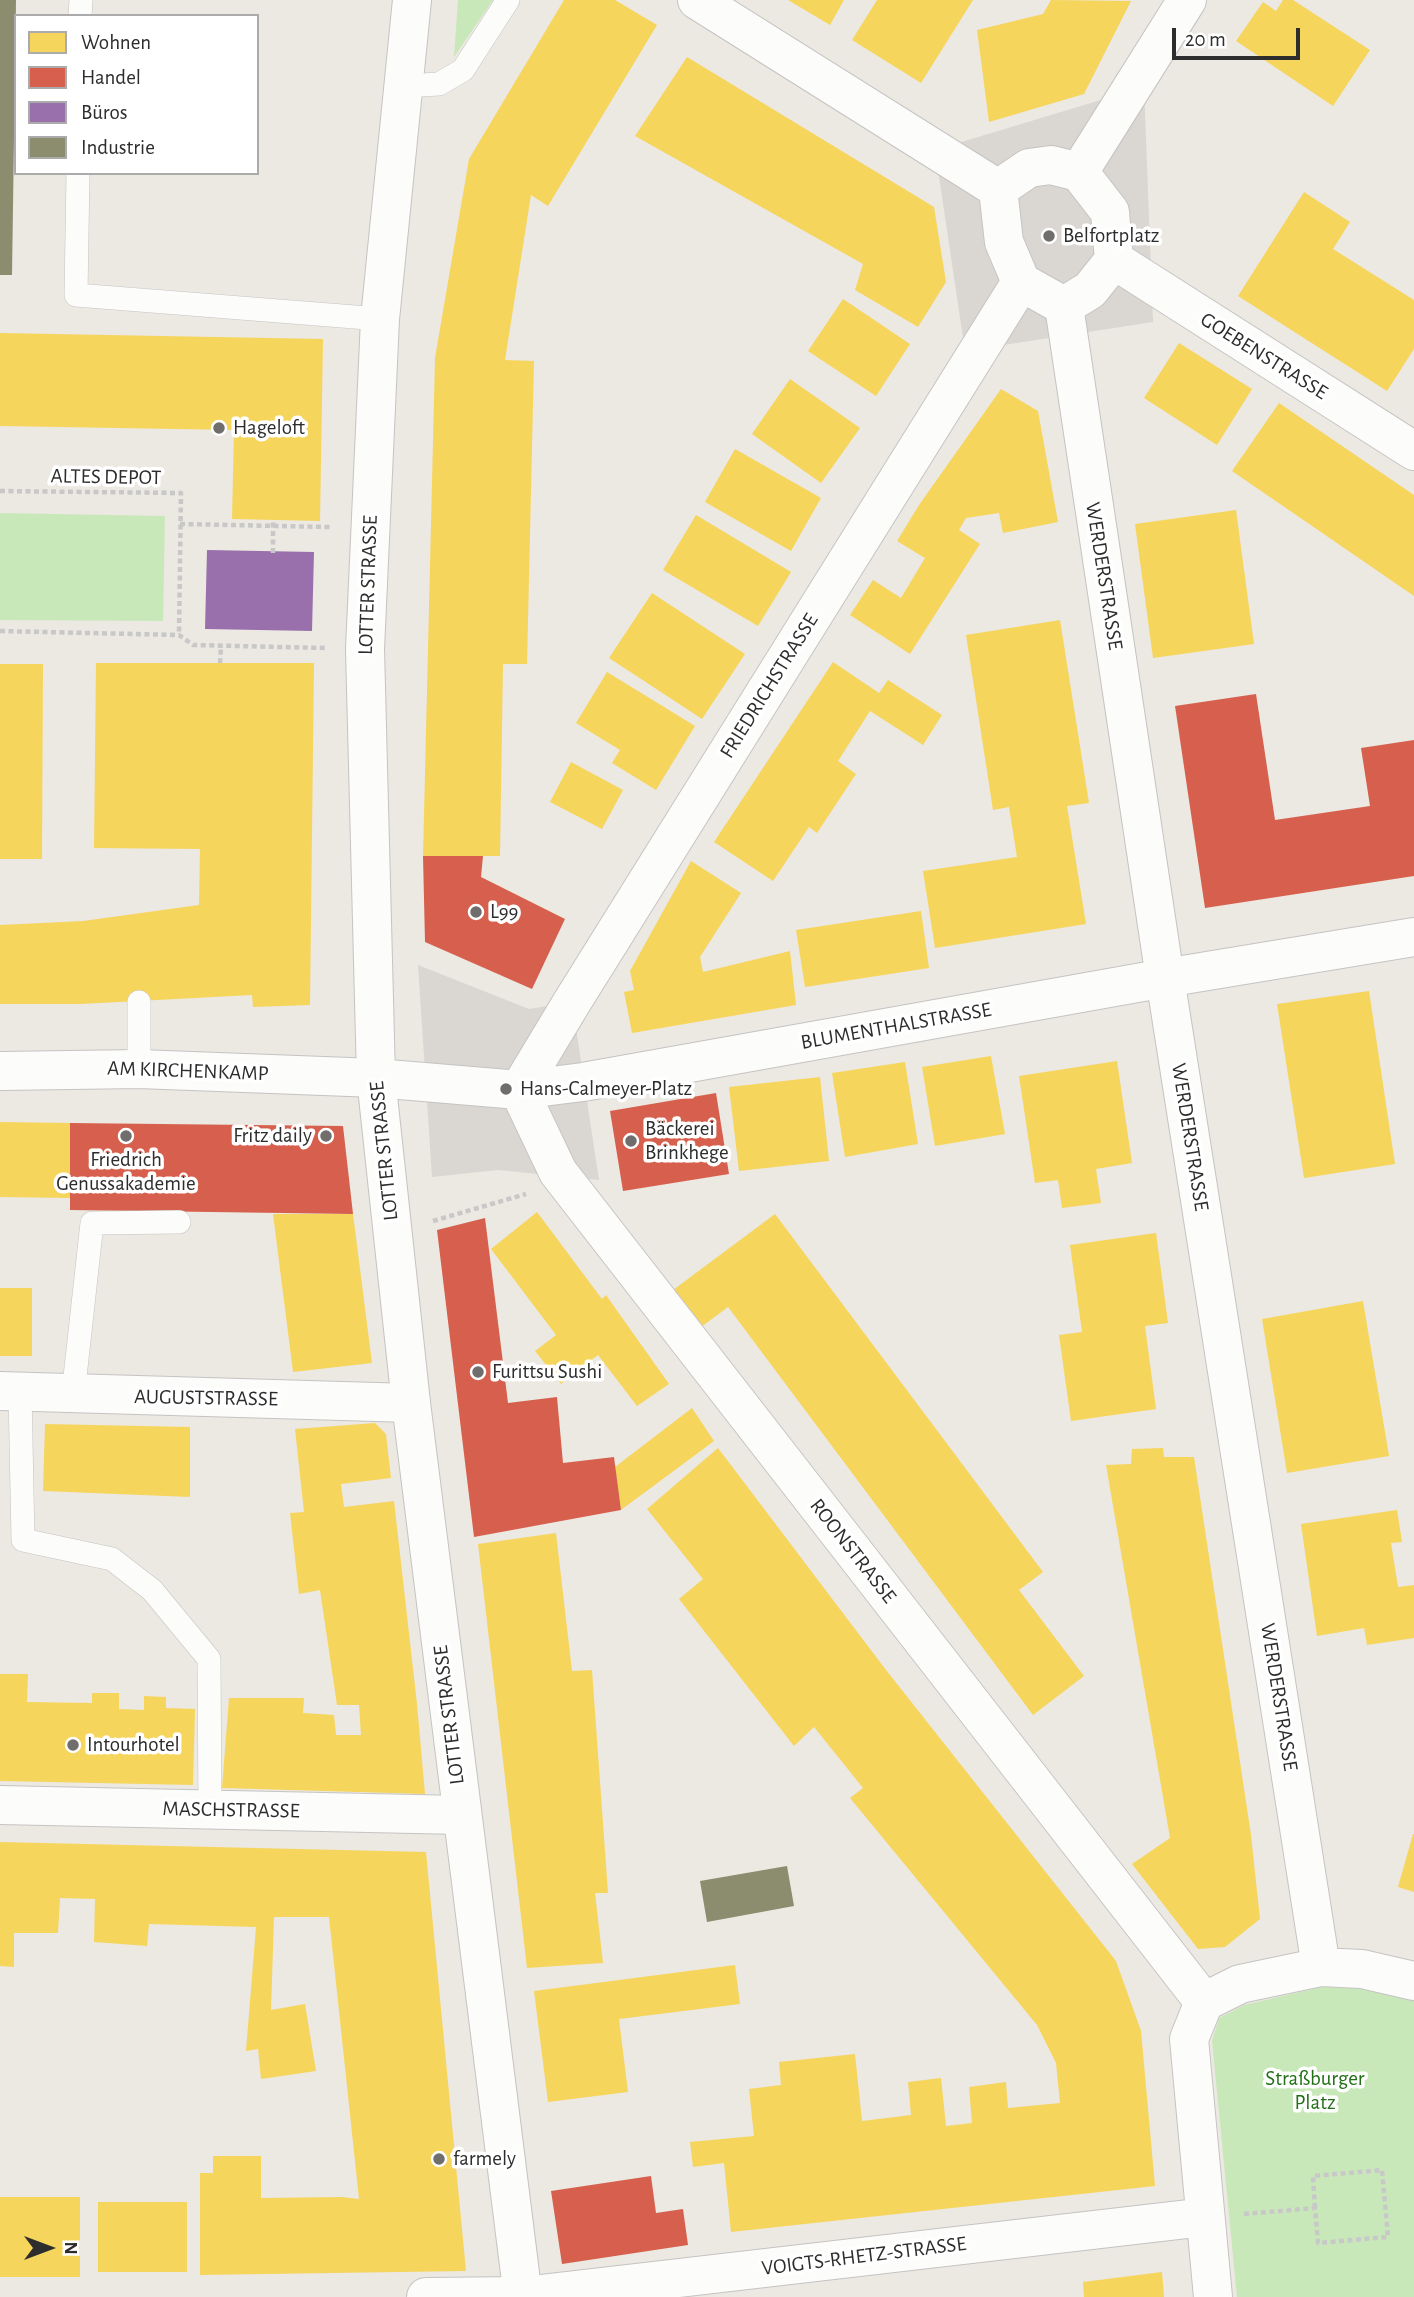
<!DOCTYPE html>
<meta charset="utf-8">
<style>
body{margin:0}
#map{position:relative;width:1414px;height:2297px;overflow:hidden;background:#ece8e2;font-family:"Alegreya Sans",sans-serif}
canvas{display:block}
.legend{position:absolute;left:14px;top:14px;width:245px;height:161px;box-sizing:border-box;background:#fff;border:2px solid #ababab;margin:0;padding:9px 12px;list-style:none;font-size:21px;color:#2d2d2d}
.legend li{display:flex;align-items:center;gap:14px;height:35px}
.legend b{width:35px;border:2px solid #ababab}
.north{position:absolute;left:14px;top:2213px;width:70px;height:70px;-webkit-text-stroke:5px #fff;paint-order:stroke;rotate:90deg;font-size:19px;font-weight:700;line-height:28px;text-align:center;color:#2d2d2d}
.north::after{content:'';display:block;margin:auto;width:24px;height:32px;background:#2d2d2d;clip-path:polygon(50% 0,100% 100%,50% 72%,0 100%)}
.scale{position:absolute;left:1172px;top:28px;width:128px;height:32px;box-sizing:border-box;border:4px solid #2d2d2d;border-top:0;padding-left:9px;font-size:21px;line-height:24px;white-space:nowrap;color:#2d2d2d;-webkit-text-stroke:5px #fff;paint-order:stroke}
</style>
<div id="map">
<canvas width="1414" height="2297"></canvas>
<ul class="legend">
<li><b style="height:19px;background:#f6d55c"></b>Wohnen</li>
<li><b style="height:19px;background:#d6604d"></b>Handel</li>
<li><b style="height:19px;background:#9970ab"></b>Büros</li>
<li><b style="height:19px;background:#8c8c6e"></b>Industrie</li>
</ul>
<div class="north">N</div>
<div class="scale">20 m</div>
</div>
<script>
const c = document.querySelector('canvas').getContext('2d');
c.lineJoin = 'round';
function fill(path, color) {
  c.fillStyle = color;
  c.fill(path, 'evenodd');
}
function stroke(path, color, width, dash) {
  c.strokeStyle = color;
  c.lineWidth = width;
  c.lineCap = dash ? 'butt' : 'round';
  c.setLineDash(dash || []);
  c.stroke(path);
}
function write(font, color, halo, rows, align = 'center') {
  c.font = font + ' "Alegreya Sans",sans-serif';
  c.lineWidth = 7;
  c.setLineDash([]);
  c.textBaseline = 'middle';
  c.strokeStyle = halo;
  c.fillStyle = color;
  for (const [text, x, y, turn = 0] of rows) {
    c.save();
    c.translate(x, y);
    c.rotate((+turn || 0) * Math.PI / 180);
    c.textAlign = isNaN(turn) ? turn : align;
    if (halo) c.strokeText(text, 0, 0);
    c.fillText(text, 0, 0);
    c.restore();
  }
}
fill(new Path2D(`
 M458,0H493L454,57Z
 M0,513L165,516L163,621L0,620Z
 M1322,1987H1357L1414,1998V2297H1237L1212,2041L1219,2018L1244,2005Z`), '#c9e8ba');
fill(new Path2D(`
 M1144,87L1153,322L965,351L935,150Z
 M418,965L529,1009L572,1002L599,1180L498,1170L432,1177Z`), '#dad6d1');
fill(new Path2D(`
 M564,0H615L657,25L548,206L531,195L505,360L534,361L527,664H503L500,856H423L435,358L469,159Z
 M788,0H844L830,25Z
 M877,0H973L921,83L852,40Z
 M1051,0L1131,1L1084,94L989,122L977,30L1043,14Z
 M1283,0H1293L1370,50L1333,106L1236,41L1263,2L1276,11Z
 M687,57L934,207L946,282L918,327L855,290L863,264L635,136Z
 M1304,192L1350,222L1333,249L1414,300V349L1387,391L1238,296Z
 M843,299L910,344L876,396L808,351Z
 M0,333L323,339L320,521L232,519L234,430L0,426Z
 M1179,343L1252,389L1217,445L1144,398Z
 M790,379L860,428L821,483L752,434Z
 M1001,389L1038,411L1058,522L1003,533L999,513L966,518L959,530L980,544L910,654L850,615L873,580L901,598L925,558L897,541L919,505Z
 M1279,403L1414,495V596L1232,471Z
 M735,449L821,498L791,551L705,502Z
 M1236,510L1254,644L1153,658L1135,524Z
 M696,515L791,572L758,626L663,570Z
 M652,593L745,654L702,719L609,658Z
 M1060,620L1089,803L1067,806L1086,924L935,948L923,871L1017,857L1009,807L993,810L966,635Z
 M833,662L879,693L888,680L942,715L923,745L870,711L838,761L856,774L817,833L809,827L773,881L714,842Z
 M96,663H314L310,1005L253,1007L252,995L81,1004H0V925L83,921L199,905L200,849L94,848Z
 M0,664H43L42,859H0Z
 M607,672L695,726L656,790L612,763L620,750L576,723Z
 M571,762L623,790L602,829L550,802Z
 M691,861L741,893L700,957L703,972L790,951L796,1005L632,1033L624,992L634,990L630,971Z
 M921,911L929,968L805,987L796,930Z
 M1369,991L1395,1164L1304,1178L1277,1004Z
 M991,1056L1005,1134L935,1146L922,1067Z
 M1117,1061L1132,1163L1096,1169L1101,1203L1062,1208L1058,1180L1035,1183L1019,1076Z
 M905,1062L918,1144L845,1157L832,1073Z
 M820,1077L829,1161L739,1171L729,1087Z
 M0,1122L70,1123V1198L0,1197Z
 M537,1212L602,1299L606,1295L669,1384L637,1406L598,1355L561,1384L535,1351L556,1335L491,1249Z
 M273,1214H353L372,1363L293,1372Z
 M775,1214L1043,1572L1019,1590L1084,1676L1033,1715L728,1307L693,1333L665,1296Z
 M1156,1233L1168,1323L1145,1326L1156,1409L1071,1421L1059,1335L1082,1332L1070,1245Z
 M0,1288H32V1356H0Z
 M1363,1301L1389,1456L1287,1473L1262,1319Z
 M692,1408L714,1441L621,1510L615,1467Z
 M375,1423L386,1434L391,1478L341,1484L344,1507L394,1501L417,1704L425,1794L222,1788L229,1698H304L303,1713L334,1715L336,1735H361L359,1705H337L320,1590L299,1594L290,1513L304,1512L295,1429Z
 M45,1424L190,1427V1497L43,1491Z
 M718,1448L886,1670L1116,1961L1141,2031L1155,2186L731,2232L724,2163L693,2167L690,2142L754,2136L749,2089L781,2085L779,2062L855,2054L862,2121L911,2115L908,2082L941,2078L946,2126L972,2123L969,2087L1006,2082L1008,2108L1060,2103L1056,2063L1037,2025L850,1798L863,1788L814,1727L794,1746L679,1599L703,1579L647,1509Z
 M1163,1448L1164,1457H1194L1251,1835L1260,1919L1225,1947L1198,1949L1132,1864L1170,1838L1106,1465L1131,1464L1132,1449Z
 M1397,1510L1402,1542L1391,1543L1398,1587L1414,1585V1638L1367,1645L1364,1628L1317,1636L1301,1524Z
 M556,1533L572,1671L592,1670L608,1893H595L603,1963L527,1968L478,1544Z
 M0,1674H28L27,1702L92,1703V1693H119V1709L144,1710V1696L166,1697V1708L195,1709L193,1785L0,1781Z
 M1413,1834H1414V1892L1398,1887Z
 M0,1842L426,1852L466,2271L200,2275V2173H213V2156H261V2198L342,2197L359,2199L329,1917H274L271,2010L305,2004L316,2071L261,2079L258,2049L246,2051L256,1927L149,1924L147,1946L94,1942L95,1899L60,1898L58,1933H14V1967L0,1966Z
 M735,1965L740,2004L619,2019L628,2092L548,2102L534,1991Z
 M0,2197H80V2277H0Z
 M98,2202H187V2272H98Z
 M1162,2272L1164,2297H1084L1083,2282Z`), '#f6d55c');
fill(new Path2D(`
 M1256,694L1275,820L1370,806L1361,748L1414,740V876L1205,908L1175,706Z
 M423,856H483L481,877L565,919L532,989L425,942Z
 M716,1093L729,1174L623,1191L610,1111Z
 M70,1123L343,1126L353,1214L70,1210Z
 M485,1218L508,1403L557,1397L563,1463L614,1457L621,1510L474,1537L437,1230Z
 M651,2176L656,2213L683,2209L688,2245L562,2264L551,2191Z`), '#d6604d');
fill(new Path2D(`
 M207,550L314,552L312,631L205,629Z`), '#9970ab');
fill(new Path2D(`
 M0,0H16L12,275H0Z
 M787,1866L794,1906L707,1922L700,1881Z`), '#8c8c6e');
const service = new Path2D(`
 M80,16L81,0
 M404,86L439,84L463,70L508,0
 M78,173L76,295L380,319
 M139,1069V1002
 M20,1392L23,1540L112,1559L152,1590L209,1659L210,1809
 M73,1395L92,1223L179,1222`);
const minor = new Path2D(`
 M697,0L998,189
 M1051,165L1079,172L1110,212L1114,260L1090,290L1064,306L1021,282L1004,242L998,189L1029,168Z
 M1079,172L1187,0
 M1114,260L1414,451
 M1021,282L572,1002L519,1090L558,1172L1204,2002
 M1064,306L1165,978L1321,1967
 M0,1071L139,1069L376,1078L519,1090L583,1082L1165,978L1414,937
 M0,1391L411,1403
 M0,1805L461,1815
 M426,2297L523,2296L1205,2217
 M1213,2297L1189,2039L1204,2002L1240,1984L1321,1967L1362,1969L1414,1981`);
const tertiary = new Path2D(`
 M412,0L380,319L365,649L376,1078L411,1403L523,2297`);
stroke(service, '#c5c4c3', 24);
stroke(minor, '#c5c4c3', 40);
stroke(tertiary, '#c5c4c3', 40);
stroke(new Path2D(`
 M0,491L181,493L179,635
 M180,524L330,527
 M0,631L179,635L193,645L326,648
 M220,663L221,646
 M433,1221L526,1194
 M1244,2214L1315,2208L1318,2243L1388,2237L1382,2170L1313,2176L1315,2208`), '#c8c8c8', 4.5, [5, 3.5]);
stroke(service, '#fcfcfb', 23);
stroke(minor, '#fcfcfb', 38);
stroke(tertiary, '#fcfcfb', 38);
stroke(new Path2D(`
 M273,553V520`), '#c8c8c8', 4.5, [5, 3.5]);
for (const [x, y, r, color] of [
 [1049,236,7,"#706e6c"],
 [219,428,7,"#706e6c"],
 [476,912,7,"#706e6c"],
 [506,1089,7,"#706e6c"],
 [126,1136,7,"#706e6c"],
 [326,1136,7,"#706e6c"],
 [631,1141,7,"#706e6c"],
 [478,1372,7,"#706e6c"],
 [73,1745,7,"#706e6c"],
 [439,2159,7,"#706e6c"]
]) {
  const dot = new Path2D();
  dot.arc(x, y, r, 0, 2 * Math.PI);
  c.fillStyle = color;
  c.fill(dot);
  stroke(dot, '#fff', 2.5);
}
write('21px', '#2d2d2d', '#fff', [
 ["Belfortplatz",1063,236],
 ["Hageloft",233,428],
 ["L99",490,912],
 ["Hans-Calmeyer-Platz",520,1089],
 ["Bäckerei",645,1129],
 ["Brinkhege",645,1153],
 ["Fritz daily",312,1136,"right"],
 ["Friedrich",126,1160,"center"],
 ["Genussakademie",126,1184,"center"],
 ["Furittsu Sushi",492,1372],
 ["Intourhotel",87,1745],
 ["farmely",453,2159]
], 'left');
write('21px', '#2d2d2d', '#fff', [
 ["GOEBENSTRASSE",1264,356,32],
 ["ALTES DEPOT",106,477,1],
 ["WERDERSTRASSE",1104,576,81],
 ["LOTTER STRASSE",368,585,-88],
 ["FRIEDRICHSTRASSE",769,686,-58],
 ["BLUMENTHALSTRASSE",896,1026,-10],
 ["AM KIRCHENKAMP",188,1071,2],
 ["WERDERSTRASSE",1190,1137,81],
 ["LOTTER STRASSE",384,1151,-96],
 ["AUGUSTSTRASSE",206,1398,1],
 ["ROONSTRASSE",853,1551,52],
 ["WERDERSTRASSE",1279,1697,81],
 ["LOTTER STRASSE",449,1715,-97],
 ["MASCHSTRASSE",231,1810,1],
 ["VOIGTS-RHETZ-STRASSE",864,2256,-7]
]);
write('21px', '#226f17', '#fff', [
 ["Straßburger",1315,2079],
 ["Platz",1315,2103]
]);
</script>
